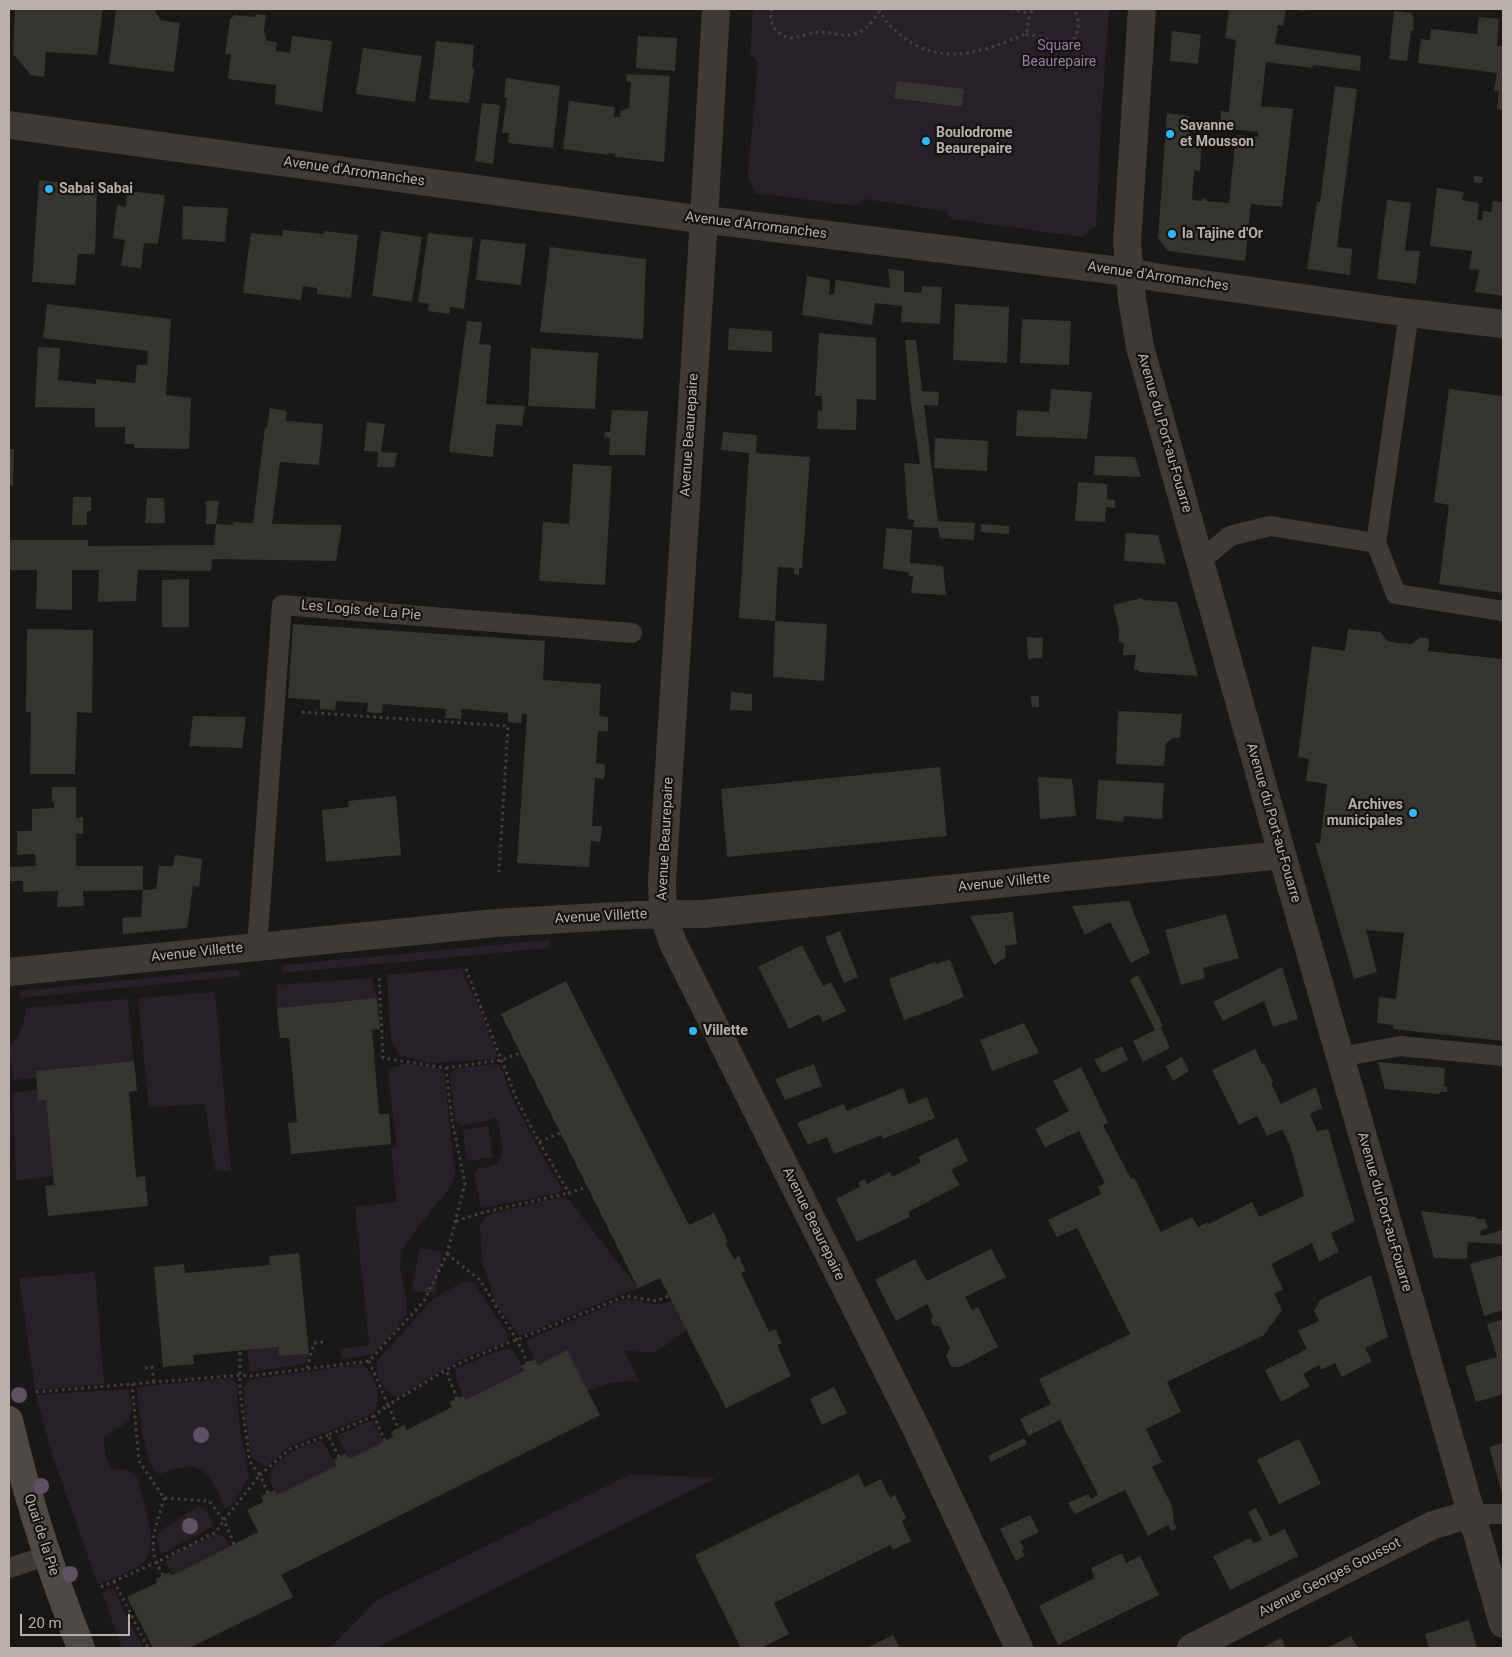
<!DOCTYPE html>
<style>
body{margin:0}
#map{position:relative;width:1512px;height:1657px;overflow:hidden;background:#191816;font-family:Roboto,sans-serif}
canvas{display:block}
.frame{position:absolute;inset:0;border:10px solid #b9aea8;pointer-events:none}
.scale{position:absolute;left:20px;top:1614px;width:110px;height:22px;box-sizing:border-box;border:2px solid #b9aea8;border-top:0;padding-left:6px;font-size:15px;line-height:18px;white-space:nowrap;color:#b9aea8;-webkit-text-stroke:4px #141311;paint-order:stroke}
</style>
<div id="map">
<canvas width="1512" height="1657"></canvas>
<div class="frame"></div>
<div class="scale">20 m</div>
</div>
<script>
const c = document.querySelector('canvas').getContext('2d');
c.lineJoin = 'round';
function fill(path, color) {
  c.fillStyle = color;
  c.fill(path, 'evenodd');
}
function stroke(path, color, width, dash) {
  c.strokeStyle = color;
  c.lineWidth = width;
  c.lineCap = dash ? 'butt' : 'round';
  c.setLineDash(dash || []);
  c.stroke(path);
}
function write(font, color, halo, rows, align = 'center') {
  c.font = font + ' Roboto,sans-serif';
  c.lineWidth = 4.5;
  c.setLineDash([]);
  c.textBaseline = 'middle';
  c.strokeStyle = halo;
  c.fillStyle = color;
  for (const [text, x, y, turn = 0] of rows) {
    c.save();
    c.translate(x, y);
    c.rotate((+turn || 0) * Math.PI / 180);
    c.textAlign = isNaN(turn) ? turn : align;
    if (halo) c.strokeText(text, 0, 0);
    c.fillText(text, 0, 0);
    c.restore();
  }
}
fill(new Path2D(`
 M753,9H1109L1102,107L1096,226L1082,237L952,219L945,211L865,199L855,206L755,193L748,176L758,63L750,54Z
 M549,940V948L282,973L283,965Z
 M463,968L464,975L482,1014L497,1056L495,1059L431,1063L400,1055L391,1040L387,975Z
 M237,969L242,976L21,998L20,991Z
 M372,978L377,998L277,1008V985Z
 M215,992L231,1171H215L205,1104L149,1107L138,998Z
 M128,999L134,1061L36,1071V1078L13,1080L12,1062H9V1047C21,1036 24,1024 26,1008Z
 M404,1064L437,1068L444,1072L455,1174L451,1186L411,1236L402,1250L400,1267L407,1303L406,1315L396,1329L373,1354L342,1359L341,1349L369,1345L355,1207L397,1202L391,1148L397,1147L388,1072L392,1068Z
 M497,1064L501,1068L512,1097L532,1137L562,1190L559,1193L481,1208L474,1173L479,1168C513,1168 501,1140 497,1118L462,1126L455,1121L450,1077L452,1071L458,1068Z
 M37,1090L38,1101L46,1100L53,1176L16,1181L13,1092Z
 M488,1126L493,1157L467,1161L463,1130Z
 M561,1197L569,1200L638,1288L526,1334L519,1335L496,1303L482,1261L480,1225L485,1218L493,1213Z
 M420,1248L442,1252L435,1293L411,1291Z
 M95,1272L104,1384L35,1390L19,1278Z
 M464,1281L474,1283L508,1334L507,1342L464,1358L398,1397C382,1390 376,1379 377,1361L432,1300Z
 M624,1299L638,1300L656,1305L672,1301L687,1330L656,1352L624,1351L639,1381L610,1383L587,1391L567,1350L538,1365L527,1343L529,1339Z
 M278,1347L279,1356L309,1354L305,1364L249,1372L248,1350Z
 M510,1349L516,1355L524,1371L466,1400C460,1392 455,1379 456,1369L500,1350Z
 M362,1364C375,1374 382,1396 375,1412L363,1418L288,1447L266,1467L253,1459L250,1451L243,1393L244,1386L251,1379Z
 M230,1378L238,1385C235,1415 245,1447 249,1477L233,1504L225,1509C218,1494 210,1465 189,1467C179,1467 169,1471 159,1474C142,1462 139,1408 137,1387Z
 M129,1389L132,1409L129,1421L103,1438L106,1458L111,1468C119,1470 132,1469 136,1476C139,1480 139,1487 141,1491C146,1510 157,1541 146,1559C139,1570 110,1579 98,1585L52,1454L36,1395Z
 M372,1420L383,1442L349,1459L338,1436L340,1434Z
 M319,1441L323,1442L336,1466L277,1495L269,1478C276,1456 299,1447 319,1441Z
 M631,1474L716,1478L376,1648H330L376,1601L383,1597Z
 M198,1506L206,1510L214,1526L161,1554L156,1537L160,1531Z
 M215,1534L224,1536L229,1546L173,1575L166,1562L168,1558Z
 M113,1588L142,1646V1647L138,1648H122L102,1592Z`), '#282029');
fill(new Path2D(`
 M15,9H103L97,55L46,52L44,77L31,75L13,54Z
 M116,9L155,10L160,20L180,23L174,72L109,64Z
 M1229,9H1286L1283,26L1278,25L1275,44L1361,56L1360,71L1313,65L1312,68L1266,62L1261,106L1293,109L1282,207L1251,204L1245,261L1168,251L1158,238L1167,113L1189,116V136L1202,138L1200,171L1194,170L1192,200L1202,201L1203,198L1206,199V201L1229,203L1236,135L1258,137V132L1220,128L1221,111L1229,112L1236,40L1225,38Z
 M1293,9H1308L1304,11Z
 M1394,11L1411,13L1414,19L1413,31H1411L1407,61L1389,59Z
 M256,14L266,15L264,31L267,41L277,42L276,51L290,53L292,36L332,41L322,112L275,104L276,85L228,79L231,54H225L230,19L235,15L255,17Z
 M1479,17L1499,19L1497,46H1503V110L1497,109L1499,91H1494L1497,73L1418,63L1421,39L1430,40L1431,29L1477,34Z
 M1172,31L1201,35L1198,64L1170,61Z
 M638,36L677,38L675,71L636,68Z
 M436,41L474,45L472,68L474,69L469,103L429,99Z
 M363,48L422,56L415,102L356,94Z
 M627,74L670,76L664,162L615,157V154L608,153L609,155L563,149L569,101L615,107L614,117H621L620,111L629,108L631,82L626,81Z
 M506,78L560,86L553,148L508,143L509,133H502L507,98L504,97Z
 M897,81L964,89L962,107L894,98Z
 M1335,86L1357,89L1337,247L1352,249L1350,275L1307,269L1317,202H1320Z
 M482,103L500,105L493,164L475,161Z
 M1474,176L1483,177L1482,183L1474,182Z
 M39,180L97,187L95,254H78L75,285L32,282Z
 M1437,188L1464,192L1462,200L1479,203L1477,220H1482L1483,211L1491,212L1493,201L1503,202V296L1475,292L1479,270L1469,269L1472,251L1430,246Z
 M127,191L165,195L158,244L144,243L141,268L121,266L125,240L113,238L117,205L126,207Z
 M1387,200L1411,203L1405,250L1420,251L1416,284L1377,279Z
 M183,206L228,208L225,242L182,239Z
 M283,230L323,234L324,231L358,235L351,298L317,294V288L303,286L301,300L243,293L251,233L282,236Z
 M381,231L422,237L412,302L372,296Z
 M428,233L473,238L464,309L450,307L449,314L428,311L429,304L418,302Z
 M481,239L526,244L521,285L476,280Z
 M550,247L646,259L643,339L540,332Z
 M888,269L904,271V292L921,293L922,286L942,287L940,324L901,322L902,306L875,303L872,325L802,315L807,276L830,280L829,295L834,294L836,280L890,288Z
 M47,304L171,319L166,395L191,398L189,449L135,448L134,444H125V427H95V408L35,407L38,347L60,348L58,380L96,384V379L135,383L137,365H147L148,351L43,338Z
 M955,304L1009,307L1007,363L953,360Z
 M1022,319L1071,321L1069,365L1020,363Z
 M467,321L482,322L479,344L491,345L486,404L525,406L522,426L496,424L493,457L449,452Z
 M729,328L772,331V352L728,350Z
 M819,333L876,338V400L857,399L856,430L817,429L818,410L822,411V396H815Z
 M905,340H916L922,391L939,392L938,406L924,405L938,521L975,523L974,540L940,538L938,528L913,527L914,520L908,519L904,463L920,464L911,403Z
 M531,348L598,353L595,409L528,406Z
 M1051,389L1092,392L1087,439L1016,436L1017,410L1049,412Z
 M1449,389L1503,396V593L1439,584L1449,505L1434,502Z
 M270,408L287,411L286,421L323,424L319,465L280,462L272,524L342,525L336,561L212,559L211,571L138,570L136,601L98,602L99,570H72V610L36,609L37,570H9V540H88V546L214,545L216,524H206V501H219L216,524L232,525L234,522L253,523L265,427L267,428Z
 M612,410L648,411L645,455H609L610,438L604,437L605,432H610Z
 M367,422L385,424L381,452L397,453L394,467H377L378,452L364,451Z
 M723,432L757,435L756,453L810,457L802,568H799V575L794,574V568L778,567L775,621L739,618L749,453L721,450Z
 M935,438L988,441L987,471L934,468Z
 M9,449H14L13,486L9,485Z
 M1095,456L1135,457L1141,477L1094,475Z
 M573,464L612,466L605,585L539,581L543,522L569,524Z
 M1078,482L1107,484V499L1115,500V508L1106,507L1105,522L1075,521Z
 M73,497H91V511H87V525H72Z
 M147,498H164L165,523H145Z
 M981,524L1009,526V534L981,532Z
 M886,528L912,530L910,563L943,566L946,595L911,593L913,576H909V572L883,569Z
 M1126,533L1158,535L1166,564L1124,561Z
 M189,579V627H162V580Z
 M1142,598L1143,600L1177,602L1198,676L1139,672V670H1134L1136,655H1123L1124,643L1119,642V630L1113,605Z
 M775,621L827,624L824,681L773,677Z
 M293,624L545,641L543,680L601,684L599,716L608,717V731H598L596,763L605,764V771L604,779L595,778L592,826H602L600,842L591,841L589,867L517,863L527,714H522L521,723L508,722V713L462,709L461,719L445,718L446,709L383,704L382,713H374L367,712L368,703L336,701L335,710L320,709V700L288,698Z
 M27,629L93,630L92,713L77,712L75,774H30L31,712H26Z
 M1348,629L1381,632L1387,641L1399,643L1412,644L1420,637L1429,639L1428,651L1503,659V1041L1393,1029V1025L1377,1023L1379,997L1396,999L1404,933L1366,930L1377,972L1354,979L1315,843H1320L1327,784L1306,781L1309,759L1298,757L1312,646L1345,651Z
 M1027,637L1043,638L1042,658L1028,659Z
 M731,692L752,694V711L730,710Z
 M1031,696H1039V707H1032Z
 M1118,711L1182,714L1180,738H1173L1166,743L1164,766L1116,764Z
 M193,716L246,717L242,748L189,746Z
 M940,767L947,836L727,857L721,789Z
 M1038,777L1072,779L1076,816L1040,819Z
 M1098,780L1164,783L1162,819L1124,816L1123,822L1096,819Z
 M52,787H76V818L83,817V834H76V866H143V890L83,891L84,906L57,907L58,891L23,892V881H9V867L36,866L35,854L17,855V831H32V809L54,808V801L52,802Z
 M396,796L401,855L326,862L322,810L349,807L348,801Z
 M175,855L202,859L199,887L193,886L187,928L123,934L122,918L141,917L143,890L156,889L159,866H173Z
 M1129,901L1150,953L1131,963L1110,922L1085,935L1072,906Z
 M1013,912L1017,944L1005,946L1006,957L994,965L970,916Z
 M1226,914L1239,958L1203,968L1205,978L1181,985L1165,930Z
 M840,931L858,977L844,983L825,937Z
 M802,945L823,986L831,982L846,1011L823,1022L819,1014L789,1029L758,967Z
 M950,959L964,997L951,1002V1003L904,1020L889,979L935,962L937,964Z
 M1282,967L1298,1019L1273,1027L1264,1001L1223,1021L1213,1002Z
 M1138,975L1163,1026L1161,1028L1170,1048L1143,1062L1133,1041L1155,1030L1130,980Z
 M566,981L689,1225L714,1213L728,1242L725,1243L734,1259L739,1256L742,1264L746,1271L741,1273L769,1332L775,1329L782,1343L777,1345L791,1376L726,1408L660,1278L638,1288L501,1014Z
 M377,998L380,1029L372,1030L379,1114H389L391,1144L291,1154L288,1123L297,1122L289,1038H280L277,1008Z
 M1024,1023L1039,1053L992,1071L980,1040Z
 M1122,1046L1128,1060L1102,1073L1094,1060Z
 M1255,1049L1262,1064L1264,1063L1273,1082L1271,1083L1281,1104L1316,1087L1322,1108L1310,1114L1317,1131L1328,1129L1355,1221L1331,1233L1339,1252L1319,1262L1312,1243L1271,1264L1283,1289L1274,1294L1282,1310L1264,1335L1167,1382L1181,1412L1146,1429L1162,1462L1152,1467L1172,1506L1174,1523L1177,1528L1172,1531L1168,1525L1148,1536L1125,1490L1075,1514L1068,1503L1088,1494L1091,1499L1098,1495L1060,1420L1028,1436L1020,1419L1051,1404L1039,1379L1130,1334L1077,1228L1057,1237L1048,1220L1101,1194L1098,1187L1105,1183L1079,1131L1045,1147L1035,1129L1069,1111L1053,1081L1081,1067L1108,1123L1103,1125L1131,1179L1134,1177L1161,1232L1192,1217L1198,1227L1208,1222L1209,1224L1252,1202L1259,1217L1304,1196L1290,1145L1282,1129L1267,1136L1257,1116L1239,1125L1212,1070Z
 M1182,1057L1189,1071L1173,1081L1166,1066Z
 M134,1061L137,1091L129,1092L136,1177L145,1176L148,1206L48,1216L45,1186L54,1185L46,1100L38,1101L36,1071Z
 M1378,1062L1445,1068L1444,1086L1447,1087V1092H1440V1094L1385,1089Z
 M814,1064L822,1086L785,1100L775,1079Z
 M903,1088L909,1104L927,1097L935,1118L883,1139L882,1135L834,1154L827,1137L808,1145L797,1123L843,1104L847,1111Z
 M957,1138L968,1161L951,1170L960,1185L908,1212L910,1217L857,1242L836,1199L860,1187L858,1183L865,1179L867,1184L890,1172L892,1177L921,1162L918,1157Z
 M1421,1211L1475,1217L1477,1219H1485L1488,1228L1480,1231L1481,1236L1503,1230V1244L1468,1242L1467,1258L1459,1259L1434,1258Z
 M991,1249L1006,1277L965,1297L972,1310L978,1307L998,1347L960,1367H951L946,1355L950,1349L940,1327L933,1325L931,1320L933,1316L927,1304L896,1321L875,1280L915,1259L927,1281Z
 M299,1253L309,1354L279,1356L278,1347L193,1355L194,1364L163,1367L154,1267L184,1264L185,1273L270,1265L269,1256Z
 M1503,1255V1310L1484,1316L1470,1264Z
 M1371,1275L1388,1337L1365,1348L1372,1361L1342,1377L1335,1363L1321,1370L1319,1365L1303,1374L1310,1386L1281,1402L1265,1370L1307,1349L1298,1331L1319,1321L1314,1311L1320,1300Z
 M1503,1319V1393L1501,1395L1476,1402L1465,1366L1497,1357L1487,1324Z
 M567,1350L600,1415L281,1575L293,1597L189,1648H153L127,1597L157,1583L156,1579L169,1572L171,1575H173L258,1532L247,1510L263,1502L261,1496L275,1490L277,1495L336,1466L334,1460L346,1453L349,1459L393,1437L391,1432L398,1428L405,1425L407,1430L452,1407L449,1402L463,1396L466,1400L524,1371L521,1366L535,1359L538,1365Z
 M834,1387L847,1413L822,1425L810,1399Z
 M1024,1438L1027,1444L991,1462L988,1456Z
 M1299,1439L1321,1484L1279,1504L1257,1460Z
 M1503,1443V1497L1489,1447Z
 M858,1474L865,1487L881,1479L890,1498L895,1495L906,1518L902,1521L911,1541L893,1550L890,1545L774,1603L789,1634L761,1648H741L695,1555Z
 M1256,1508L1270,1536L1285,1529L1298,1556L1230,1590L1213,1556L1250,1538L1254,1543L1262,1540L1248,1512Z
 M1030,1515L1039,1532L1020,1541L1024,1549L1022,1551L1025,1556L1016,1561L1000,1529Z
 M1122,1553L1126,1563L1140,1556L1159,1595L1058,1645L1039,1606L1095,1578L1091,1568Z
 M1469,1620L1477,1648H1429L1425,1634Z
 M893,1635L899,1647L898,1648H867Z
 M1351,1636L1358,1648H1327Z
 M1281,1638L1286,1648H1261Z`), '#353431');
stroke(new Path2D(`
 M772,9C769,15 771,22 774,27C789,49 806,30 824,32C835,33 845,37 855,34C867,31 874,19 880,10
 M880,9C883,21 894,30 904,38C945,67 984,51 1026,34L1030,14L1033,9
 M1011,9L1030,14
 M1026,34C1042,36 1055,44 1070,45C1079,32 1081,23 1074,9
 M302,712L508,726L499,872
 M466,969L517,1100L539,1142L560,1133
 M446,1068L501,1060L520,1053
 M539,1142L569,1193L587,1187
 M456,1221L485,1212L569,1193
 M447,1254L480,1280L517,1340L528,1363
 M369,1361L388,1405L446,1370
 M145,1368L152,1367L154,1382
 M307,1368L314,1343L323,1342
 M36,1392L241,1375L250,1376L369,1361L424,1301L447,1254L465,1183L452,1121L446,1068L383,1058L379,976
 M457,1399L446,1370L466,1360L626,1296L656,1301L669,1296
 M385,1441L374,1416L388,1405L398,1428
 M339,1457L328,1435L374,1416
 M268,1493L260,1475L290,1449L328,1435
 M234,1544L224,1520L260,1475L250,1462L240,1392V1351
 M163,1575C145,1547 156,1528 164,1498
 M114,1581L148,1648
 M101,1587L155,1563L216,1532L224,1520L209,1501L164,1498L139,1461L132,1384`), '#45403d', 3, [2.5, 4]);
stroke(new Path2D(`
 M1376,543L1396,594L1503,611
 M1200,561L1230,536L1270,526L1376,543L1409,313
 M257,947L282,605L632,633
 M1340,1057L1400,1046L1503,1056
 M1471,1514H1503
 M9,1568L47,1556`), '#3e3b37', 20);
stroke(new Path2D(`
 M716,9L704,219L662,881L663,914L673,943L917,1430L1019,1648
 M1142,9L1127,243L1132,299L1140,347L1289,879L1503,1624
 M9,125L676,216L1128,272L1160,278L1409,313L1503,324
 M9,972L495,923L633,915L703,914L1282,855
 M1191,1648L1433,1525L1471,1514`), '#3e3b37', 28);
stroke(new Path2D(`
 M9,1420C27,1498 52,1574 81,1648`), '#4e4945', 28);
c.fillStyle = '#605065';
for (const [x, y] of [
 [19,1395],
 [201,1435],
 [41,1486],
 [190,1526],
 [70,1574]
]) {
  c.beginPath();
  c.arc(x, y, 8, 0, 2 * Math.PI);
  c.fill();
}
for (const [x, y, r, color] of [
 [1170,134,5,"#2bb8fc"],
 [926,141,5,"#2bb8fc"],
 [49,189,5,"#2bb8fc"],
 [1172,234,5,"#2bb8fc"],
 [1413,813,5,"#2bb8fc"],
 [693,1031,5,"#2bb8fc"]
]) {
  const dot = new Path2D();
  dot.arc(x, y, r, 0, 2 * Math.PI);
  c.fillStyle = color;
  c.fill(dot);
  stroke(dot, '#141311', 2);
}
write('14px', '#9a7ea5', '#141311', [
 ["Square",1059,46],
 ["Beaurepaire",1059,62]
]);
write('bold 14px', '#b9aea8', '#141311', [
 ["Savanne",1180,126],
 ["et Mousson",1180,142],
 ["Boulodrome",936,133],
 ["Beaurepaire",936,149],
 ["Sabai Sabai",59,189],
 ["la Tajine d'Or",1182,234],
 ["Archives",1403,805,"right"],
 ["municipales",1403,821,"right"],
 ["Villette",703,1031]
], 'left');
write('14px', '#b9aea8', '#141311', [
 ["Avenue d'Arromanches",354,172,8],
 ["Avenue d'Arromanches",756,226,7],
 ["Avenue d'Arromanches",1158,277,8],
 ["Avenue du Port-au-Fouarre",1164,433,74],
 ["Avenue Beaurepaire",690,435,-86],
 ["Les Logis de La Pie",361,611,5],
 ["Avenue du Port-au-Fouarre",1273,823,74],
 ["Avenue Beaurepaire",666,839,-87],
 ["Avenue Villette",1004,883,-6],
 ["Avenue Villette",601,917,-3],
 ["Avenue Villette",197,953,-6],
 ["Avenue du Port-au-Fouarre",1384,1212,74],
 ["Avenue Beaurepaire",813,1224,64],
 ["Quai de la Pie",41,1535,72],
 ["Avenue Georges Goussot",1330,1578,-27]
]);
</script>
